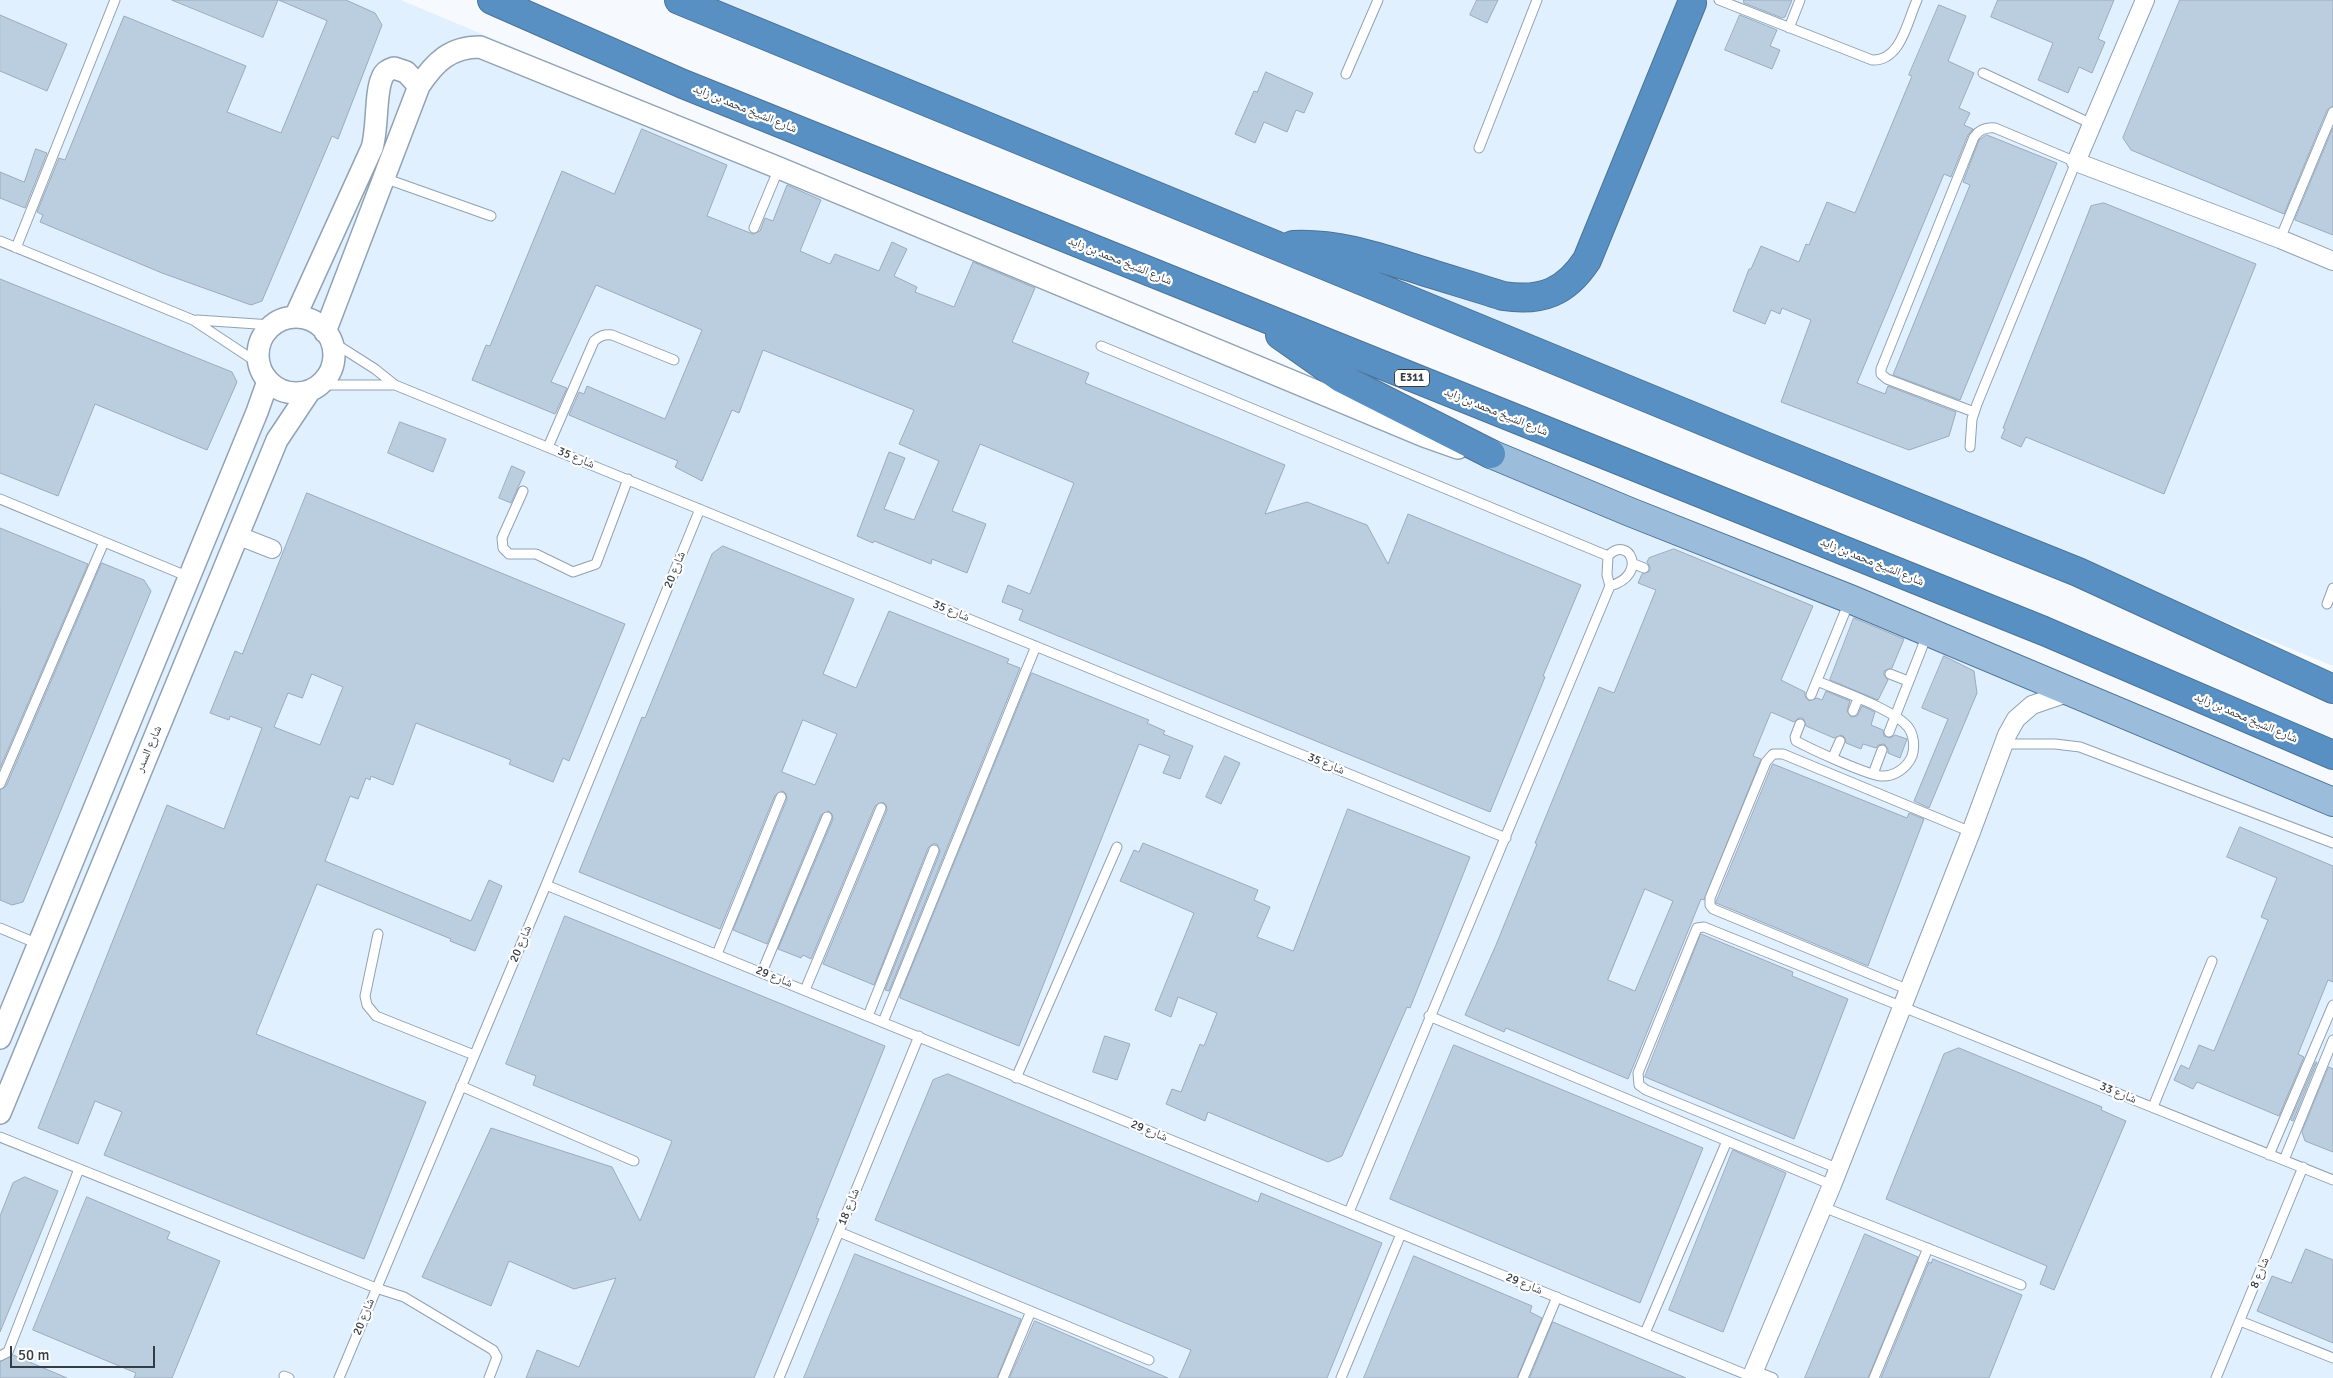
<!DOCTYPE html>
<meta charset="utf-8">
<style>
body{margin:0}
#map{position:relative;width:2333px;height:1378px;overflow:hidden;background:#f6fafe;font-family:Signika,sans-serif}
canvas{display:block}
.scale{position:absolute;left:10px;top:1346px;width:145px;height:22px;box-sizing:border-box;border:2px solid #353d44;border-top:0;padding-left:6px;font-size:15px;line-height:18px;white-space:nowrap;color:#353d44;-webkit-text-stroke:4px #fff;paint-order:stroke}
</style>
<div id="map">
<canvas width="2333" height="1378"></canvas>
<div class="scale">50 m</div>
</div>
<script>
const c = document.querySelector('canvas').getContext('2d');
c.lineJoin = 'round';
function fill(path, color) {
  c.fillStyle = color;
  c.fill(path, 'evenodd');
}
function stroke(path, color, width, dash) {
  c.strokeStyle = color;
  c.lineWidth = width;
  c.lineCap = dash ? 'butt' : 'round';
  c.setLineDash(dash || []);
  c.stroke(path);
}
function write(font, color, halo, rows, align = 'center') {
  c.font = font + ' Signika,"Noto Naskh Arabic",sans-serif';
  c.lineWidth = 4.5;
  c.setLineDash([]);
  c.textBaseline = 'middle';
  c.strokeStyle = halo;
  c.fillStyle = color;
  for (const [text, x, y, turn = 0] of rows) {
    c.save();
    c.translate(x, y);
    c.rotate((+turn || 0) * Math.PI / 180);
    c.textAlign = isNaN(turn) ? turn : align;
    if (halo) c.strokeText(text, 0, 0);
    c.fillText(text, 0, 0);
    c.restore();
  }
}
fill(new Path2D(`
 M0,0H401L2333,812V1378H0Z
 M699,0H2333V666Z`), '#e1f0ff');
const building = new Path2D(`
 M172,0H278L263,37Z
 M279,0H346L375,13L382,25L338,139L332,136L262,301L251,305L162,273L40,222L43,215L37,212L59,158L65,160L124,16L246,66L227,112L281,133L327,21Z
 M1477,0H1498L1487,23L1470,15Z
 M1744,0H1792L1785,17L1782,18L1744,3Z
 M1998,0H2114L2098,39L2105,42L2092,73L2079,67L2068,93L2038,80L2053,43L1991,17Z
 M2180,0H2333V106L2327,110L2284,214L2131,150L2123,138Z
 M1939,5L1966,16L1948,61L1974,73L1959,108L1970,113L1964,125L1973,129L1968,135L1951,177L1944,174L1857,383L1885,394L1888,386L1956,412L1949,436L1909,450L1781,402L1811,320L1782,308L1780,314L1771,310L1765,324L1733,311L1749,269H1751L1761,246L1799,262L1806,244L1809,245L1827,202L1855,213L1912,76L1909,75Z
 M0,15L67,44L47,91L0,71Z
 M1740,15L1777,30L1770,46L1780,50L1772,69L1725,50Z
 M1266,72L1313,93L1304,113L1296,110L1287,132L1264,122L1255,143L1235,134L1254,91L1257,92Z
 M2333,128V235L2295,220Z
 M642,129L727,165L707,216L753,234L760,231L765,218L773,221L787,185L821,200L800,251L830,264L835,254L879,271L892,242L907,249L894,276L917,287L915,292L954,307L973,262L1035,288L1012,342L1089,373L1085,383L1285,465L1265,514L1307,502L1367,525L1388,564L1408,514L1581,585L1543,676L1545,677L1490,812L1019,620L1023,610L1002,602L1008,585L1030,594L1074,483L980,444L952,511L986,524L967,573L932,559L931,564L874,541L873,543L857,536L889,452L905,458L884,509L914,520L939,461L899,444L914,410L763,350L739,413L732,410L702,481L675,467L678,461L569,415L579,392L584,394L587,386L665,419L702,330L596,285L551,382L567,388L555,414L472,380L486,345L490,346L562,171L614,194Z
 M1987,135L2057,163L1960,400L1893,375L1970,185L1963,182L1979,140Z
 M36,149L47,153L25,208L0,198V172L24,182Z
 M2104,203L2256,264L2164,494L2026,437L2021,447L2001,438L2005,429L2003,428L2091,206Z
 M0,279L232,372L237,382L207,450L95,404L58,496L0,473Z
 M400,422L446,439L433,472L388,453Z
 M512,466L525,472L511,503L499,498Z
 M307,493L625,624L569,761L563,758L553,782L509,764L511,760L416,723L393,785L371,776L370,780L366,778L358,799L350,796L325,861L471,921L489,880L502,886L475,951L450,941L451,939L317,884L256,1034L426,1102L364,1259L104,1155L122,1112L95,1101L78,1144L38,1128L167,805L224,829L262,728L230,716L229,720L210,713L235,651L242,654ZM312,674L343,687L320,745L274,727L288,693L302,698Z
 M0,528L88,564L0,768Z
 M723,546L854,599L823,674L856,688L889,611L1009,659L1007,663L1020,668L889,991L885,990L940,852L937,844H933L928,848L874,985L823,964L887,810L886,805L883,802L875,806L811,959L803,955L801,958L778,949L833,819L832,814L829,811L821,815L767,944L733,930L787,799L786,794L783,791L775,795L720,929L579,872L642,717L645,718L712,554ZM803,720L837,734L815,785L782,772Z
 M1674,549L1813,606L1781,680L1805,692V696L1809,701L1817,698L1822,700L1826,691L1850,701L1847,711L1851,717L1857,716L1862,706L1875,712L1871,725L1883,730L1884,736L1890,738L1895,735L1907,739L1900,758L1888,753V749L1884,744L1878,745L1876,748L1863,744L1861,749L1846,743L1845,738L1842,735L1834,738L1806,726L1803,718H1799L1794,722L1771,712L1753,756L1761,759L1704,900L1701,899L1628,1079L1506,1028L1504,1032L1465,1015L1496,945L1537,844L1535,843L1599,687L1614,693L1656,590L1638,583L1642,574L1650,571V567L1647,562L1649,558ZM1645,889L1673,901L1635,991L1608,980Z
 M102,563L144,580L151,591L23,902L12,905L0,900V790L6,786Z
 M1854,618L1904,639L1892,668L1884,671V675L1888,680L1878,700L1830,680Z
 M1944,656L1974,671L1977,693L1929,808L1914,801L1948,719L1922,708Z
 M1032,673L1149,720L1147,723L1165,731L1163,734L1193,746L1180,779L1163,773L1170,756L1139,744L1019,1046L900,998V996Z
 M1225,756L1240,763L1221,804L1206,797Z
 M1773,764L1907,818L1909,813L1924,819L1868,966L1716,903Z
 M1348,809L1470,857L1410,1008L1407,1007L1342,1156L1328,1162L1208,1112L1205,1121L1166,1104L1172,1089L1181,1092L1200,1044L1204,1046L1217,1013L1178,997L1171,1017L1155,1010L1194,913L1120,881L1134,850L1139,852L1143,843L1258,890L1254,900L1270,907L1257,937L1293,951Z
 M2240,827L2333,866V982L2328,980L2298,1054L2304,1057L2279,1116L2197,1082L2193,1089L2174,1080L2181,1065L2189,1069L2199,1045L2214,1051L2268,920L2261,917L2277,878L2227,857Z
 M565,916L885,1046L816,1218L819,1219L754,1378H526L537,1350L579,1367L616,1278L574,1289L509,1261L491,1306L422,1277L491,1128L612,1167L640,1221L672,1141L533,1085L536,1076L506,1064Z
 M1701,934L1793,972L1792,976L1848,999L1794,1139L1645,1077Z
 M1105,1036L1130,1044L1117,1080L1093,1072Z
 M1454,1045L1703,1148L1640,1303L1390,1199Z
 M1959,1048L2102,1107L2101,1110L2126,1121L2054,1290L2040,1284L2047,1266L1886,1199L1944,1054Z
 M2316,1062H2317L2293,1121L2291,1120Z
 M2329,1067L2333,1069V1152L2305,1141L2302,1132Z
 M948,1074L1258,1202L1261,1193L1382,1243L1327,1378H1179L1191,1350L875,1220L933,1080Z
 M1733,1150L1786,1173L1723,1332L1669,1310Z
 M25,1177L58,1191L0,1332V1216L13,1183Z
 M87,1197L170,1232L167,1239L220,1261L172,1378H134L136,1373L33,1330Z
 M1865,1234L1918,1257L1868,1378H1805Z
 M2306,1249L2333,1260V1343L2257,1311L2272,1276L2291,1283Z
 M855,1254L1021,1319L997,1378H804Z
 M1414,1256L1532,1306L1530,1312L1542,1318L1517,1378H1364Z
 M1933,1259L2022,1295L1989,1378H1881L1929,1262L1931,1263Z
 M1035,1321L1168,1378H1010Z
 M1553,1322L1686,1378H1530Z
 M13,1355L67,1378H0V1362Z`);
fill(building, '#bbcee0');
stroke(building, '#9aacbe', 1);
const service = new Path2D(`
 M1719,0L1872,60C1901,61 1907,22 1917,0
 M1789,28L1800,0
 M1983,73L2092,124
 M1346,74L1378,0
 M1479,148L1537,0
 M384,178L491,216
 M754,228L779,168
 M2280,239L2333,112
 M0,241L193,320L258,363
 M16,248L115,0
 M197,320L272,325
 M331,341L375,369L395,385L1506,838
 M1101,346L1608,556
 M320,385H395
 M548,447L594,341C600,336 604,334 612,335L674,360
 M1970,447L1972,419L1977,404L2076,162L1995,128C1985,127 1979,130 1974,137L1881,369V374L1887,379L1974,412
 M523,491L502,538L503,548L509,554H536L573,572L596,564L628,479
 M0,499L189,577
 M1634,564L1644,568
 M2327,604L2333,588
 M1890,674L1908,681
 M1811,695L1849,602
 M1853,711L1858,699
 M1800,724L1795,737L1796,741C1813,750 1865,774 1881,776C1894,777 1907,768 1912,756C1915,747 1914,735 1908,727C1893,709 1840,691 1817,681
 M1889,732L1927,635
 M2004,744H2055L2080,747L2333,843
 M1833,757L1840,741
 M1873,774L1882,750
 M0,784L104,542
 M546,885L1752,1377
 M0,928L38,944
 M378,934L365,996L367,1005L376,1016L474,1055
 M717,954L781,797
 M762,972L827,817
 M805,990L881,808
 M1909,990L1713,909L1710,905V898L1766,762L1773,754H1783L1971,832
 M868,1016L934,850
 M1429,1016L1832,1185
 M883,1022L1036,646
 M1016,1078L1117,847
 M461,1086L634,1161
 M2153,1107L2212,961
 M0,1137L376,1288L404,1297L493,1350L497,1357L489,1378
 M2269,1155L2333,1005
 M2284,1160L2333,1040
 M1839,1169L1646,1090L1639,1085L1638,1073L1697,928L1704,927L2333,1180
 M1823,1207L2021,1285
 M1349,1212L1610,586L1607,575L1608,556C1629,534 1649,575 1610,586
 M839,1232L1149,1360
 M2240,1321L2333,1358
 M1645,1333L1727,1141
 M0,1356L8,1352L79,1169
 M1755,1371L1773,1378
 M284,1376L289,1378
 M339,1378L546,885L700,509
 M779,1378L919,1036
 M1003,1378L1031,1311
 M1341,1378L1401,1234
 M1523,1378L1557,1297
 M1874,1378L1928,1248
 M2216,1378L2303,1167`);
const minor = new Path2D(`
 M2145,0L2076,162L2280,239L2333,261
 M239,536L272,549
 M1751,1378L1832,1185L1971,832L2007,735L2016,719L2032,705L2070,692`);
const tertiary = new Path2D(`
 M295,317L372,148C378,128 375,93 382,78C384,72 388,70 394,68L406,72L419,86
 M258 355a38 38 0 1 1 76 0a38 38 0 1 1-76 0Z
 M325,332L419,86C435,62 450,47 480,47L779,168L1424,436L1458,448
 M0,1038L257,412L268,381
 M0,1113L277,440L309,392`);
const primary = new Path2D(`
 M1491,454L1630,512L1850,599L2333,802`);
const motorway = new Path2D(`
 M492,0L683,84L2044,631L2333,755
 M679,0L1762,445L2078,572L2333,689
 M1293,245C1334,243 1372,255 1410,267C1441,277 1472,286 1503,296C1542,302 1566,292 1587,260L1692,3
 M1280,335L1341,378L1491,454`);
stroke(service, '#90a2b3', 11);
stroke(minor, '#90a2b3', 20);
stroke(tertiary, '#90a2b3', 24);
stroke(primary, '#4c7397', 30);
stroke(motorway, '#4c7397', 30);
stroke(service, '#fff', 9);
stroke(minor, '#fff', 18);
stroke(tertiary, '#fff', 21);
stroke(primary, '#9bbcdb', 28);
stroke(motorway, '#5890c3', 28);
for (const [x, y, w] of [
 [1412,378,35]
]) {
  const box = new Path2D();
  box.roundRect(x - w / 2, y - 8.5, w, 17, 4);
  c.fillStyle = '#fff';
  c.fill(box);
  stroke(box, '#353d44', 1);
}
write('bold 11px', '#353d44', null, [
 ["E311",1412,378]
]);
write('12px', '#353d44', '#fff', [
 ["شارع الشيخ محمد بن زايد",745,109,22],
 ["شارع الشيخ محمد بن زايد",1120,261,22],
 ["شارع الشيخ محمد بن زايد",1496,412,22],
 ["شارع 35",576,458,22],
 ["شارع الشيخ محمد بن زايد",1872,562,22],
 ["شارع 20",675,570,-68],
 ["شارع 35",951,611,22],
 ["شارع الشيخ محمد بن زايد",2246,718,23],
 ["شارع السدر",149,749,-67],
 ["شارع 35",1326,764,22],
 ["شارع 20",521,944,-67],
 ["شارع 29",774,977,22],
 ["شارع 33",2118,1093,22],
 ["شارع 29",1149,1131,22],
 ["شارع 18",849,1207,-68],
 ["شارع 8",2260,1273,-68],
 ["شارع 29",1524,1284,22],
 ["شارع 20",364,1317,-68]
]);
</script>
